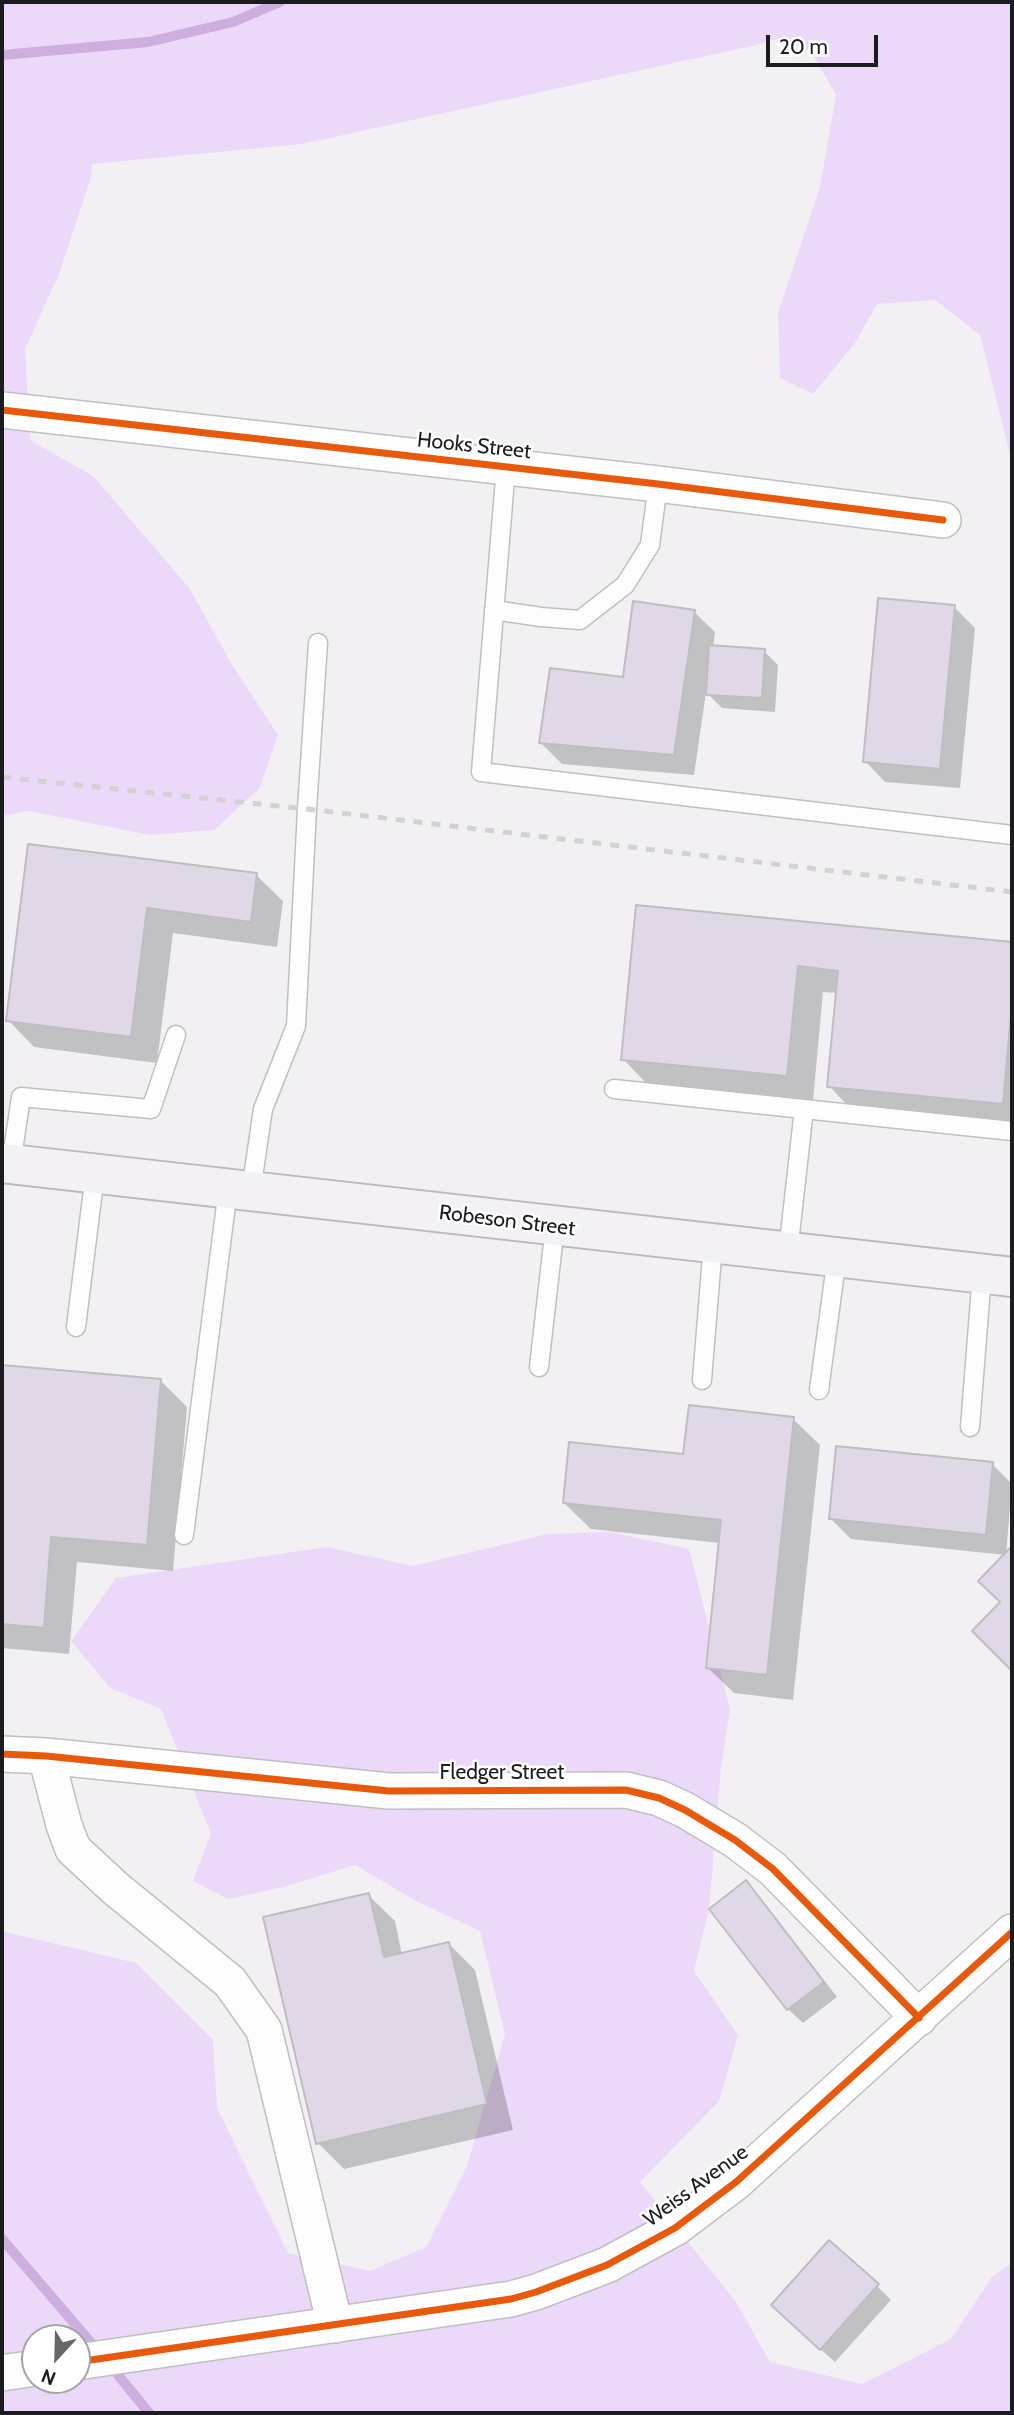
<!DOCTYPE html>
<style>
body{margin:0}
#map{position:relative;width:1014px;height:2415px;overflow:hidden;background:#f2f0f3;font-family:Cabin,sans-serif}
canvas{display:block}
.frame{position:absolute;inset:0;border:4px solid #1c1b1d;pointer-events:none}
.north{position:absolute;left:21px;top:2324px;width:70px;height:70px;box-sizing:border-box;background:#fff;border:2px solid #a4a4a5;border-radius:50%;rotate:202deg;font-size:19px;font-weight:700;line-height:28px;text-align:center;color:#1c1b1d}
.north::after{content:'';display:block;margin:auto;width:24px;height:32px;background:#676668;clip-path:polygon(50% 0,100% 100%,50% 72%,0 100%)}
.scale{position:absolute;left:766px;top:35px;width:112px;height:32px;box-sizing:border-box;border:4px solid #1c1b1d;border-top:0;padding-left:9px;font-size:21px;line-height:24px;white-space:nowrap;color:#1c1b1d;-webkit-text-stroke:5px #fff;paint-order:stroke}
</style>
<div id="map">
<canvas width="1014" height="2415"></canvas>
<div class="frame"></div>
<div class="north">N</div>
<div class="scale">20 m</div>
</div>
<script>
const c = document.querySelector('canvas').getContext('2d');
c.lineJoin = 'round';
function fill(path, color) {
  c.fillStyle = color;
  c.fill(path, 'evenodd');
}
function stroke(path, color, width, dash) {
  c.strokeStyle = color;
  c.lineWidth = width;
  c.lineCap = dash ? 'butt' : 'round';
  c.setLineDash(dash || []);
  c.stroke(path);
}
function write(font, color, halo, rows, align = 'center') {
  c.font = font + ' Cabin,sans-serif';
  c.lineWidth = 5;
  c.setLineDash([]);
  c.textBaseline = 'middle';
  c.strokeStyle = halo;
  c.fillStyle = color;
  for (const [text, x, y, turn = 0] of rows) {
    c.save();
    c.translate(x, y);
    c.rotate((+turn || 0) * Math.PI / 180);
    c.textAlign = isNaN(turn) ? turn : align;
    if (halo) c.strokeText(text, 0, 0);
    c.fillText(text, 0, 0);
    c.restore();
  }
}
fill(new Path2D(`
 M2,2H1012V463L980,335L935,300L877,304L855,343L813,394L780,378L778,313L820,187L836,95L811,51L781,38L752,46L302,144L92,164L91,177L59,274L25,349L30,440L93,476L190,589L231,663L278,735L259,789L214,830L150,835L29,811L2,816Z
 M610,1532L689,1549L730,1709L721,1768L709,1909L694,1971L738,2035L719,2101L640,2182L736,2302L770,2362L862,2384L951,2339L992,2277L1012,2263V2413H2V1931L136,1963L213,2040L217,2108L288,2253L370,2271L426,2247L467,2166L505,2034L480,1931L418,1902L355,1865L284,1887L228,1899L193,1881L211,1834L161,1709L110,1688L71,1641L116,1578L327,1547L413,1566L547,1534ZM35,2338H77V2380H35Z`), '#ecd9f9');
fill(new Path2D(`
 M954,607L975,628L960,788L885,782L865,761Z
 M694,612L715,632L713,647L764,651L778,665L775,712L722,708L706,692L694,775L562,764L541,743L624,679Z
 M30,846L256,875L283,901L277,947L173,933L157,1063L34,1047L8,1020Z
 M637,907L1012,943V1128L855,1113L829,1086L838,993L823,992L813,1101L649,1086L623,1059Z
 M2,1366L160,1380L187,1407L173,1571L77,1562L69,1654L2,1648Z
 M793,1419L820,1445L793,1700L734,1693L707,1667L720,1543L591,1529L564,1503L685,1456Z
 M992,1464L1012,1484L1006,1555L851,1539L830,1518Z
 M1012,1549V1669L974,1631L1002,1602L981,1581Z
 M746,1883L760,1897L837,1997L803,2023L788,2009L711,1909Z
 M368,1895L395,1921L402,1955L449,1944L475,1970L513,2130L344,2169L318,2143Z
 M877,2286L891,2300L835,2362L787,2319Z`), '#0003');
stroke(new Path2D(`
 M2,55L148,42L233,22L280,2
 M2,2239L99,2352
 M109,2364L149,2413`), '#ccaedf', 10);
const building = new Path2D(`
 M878,598L955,605L940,769L863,762Z
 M633,601L695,610L674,755L539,743L550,668L623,677Z
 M709,645L765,649L762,698L706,695Z
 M28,844L257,873L251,922L147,908L131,1037L6,1021Z
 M636,905L1012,942V1003L1003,1104L827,1087L838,971L798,966L787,1076L621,1060Z
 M2,1365L161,1379L147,1545L51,1537L44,1628L2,1624Z
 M689,1405L794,1417L767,1675L706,1668L721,1520L563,1503L569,1442L683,1454Z
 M836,1446L993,1462L986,1535L829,1519Z
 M1012,1546V1671L972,1631L1000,1602L978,1581Z
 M746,1880L824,1982L787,2010L709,1909Z
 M369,1893L384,1957L449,1942L487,2104L316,2144L263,1917Z
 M829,2240L879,2284L820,2350L771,2305Z`);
fill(building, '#e1d8e7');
stroke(building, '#bfbdbf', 2);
const service = new Path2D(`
 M506,467L481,772L1012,835
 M494,610L541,617L580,620L625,585L650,545L658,484
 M614,1089L1012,1131
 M11,1164L21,1097L151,1109L176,1035
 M251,1191L263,1109L296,1026L307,809L318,643
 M788,1252L804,1109
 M76,1327L95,1174
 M539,1367L555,1226
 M702,1380L713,1244
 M819,1390L837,1257
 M970,1427L982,1274
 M184,1535L228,1189`);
const minor = new Path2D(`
 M2,410L658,484L943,520
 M2,1754L46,1756L389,1791L626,1790L659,1798L685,1810L735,1840L773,1869L919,2018
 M46,1756L64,1825L73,1849L115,1888L230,1982L264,2030L335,2325
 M77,2362L511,2299L536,2292L607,2265L675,2228L736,2182L1012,1932
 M2,2373L35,2368`);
const primary = new Path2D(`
 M2,1163L1012,1277`);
stroke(service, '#c0bfc1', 21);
stroke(minor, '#c0bfc1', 38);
stroke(primary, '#bdb7c1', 42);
stroke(service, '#fdfdfd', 18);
stroke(minor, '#fdfdfd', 35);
stroke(primary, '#f4f1f6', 38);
stroke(new Path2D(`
 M2,777L307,809L1012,892`), '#d3d1d3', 5, [9, 9]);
stroke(new Path2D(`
 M2,410L658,484L943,520
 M2,1754L46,1756L389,1791L626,1790L659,1798L685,1810L735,1840L773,1869L919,2018
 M77,2362L511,2299L536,2292L607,2265L675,2228L736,2182L1012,1932`), '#e8590c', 7);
write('21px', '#1c1b1d', '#fff', [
 ["Hooks Street",474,446,6],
 ["Robeson Street",507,1221,7],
 ["Fledger Street",502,1773],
 ["Weiss Avenue",696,2186,-36]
]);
</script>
